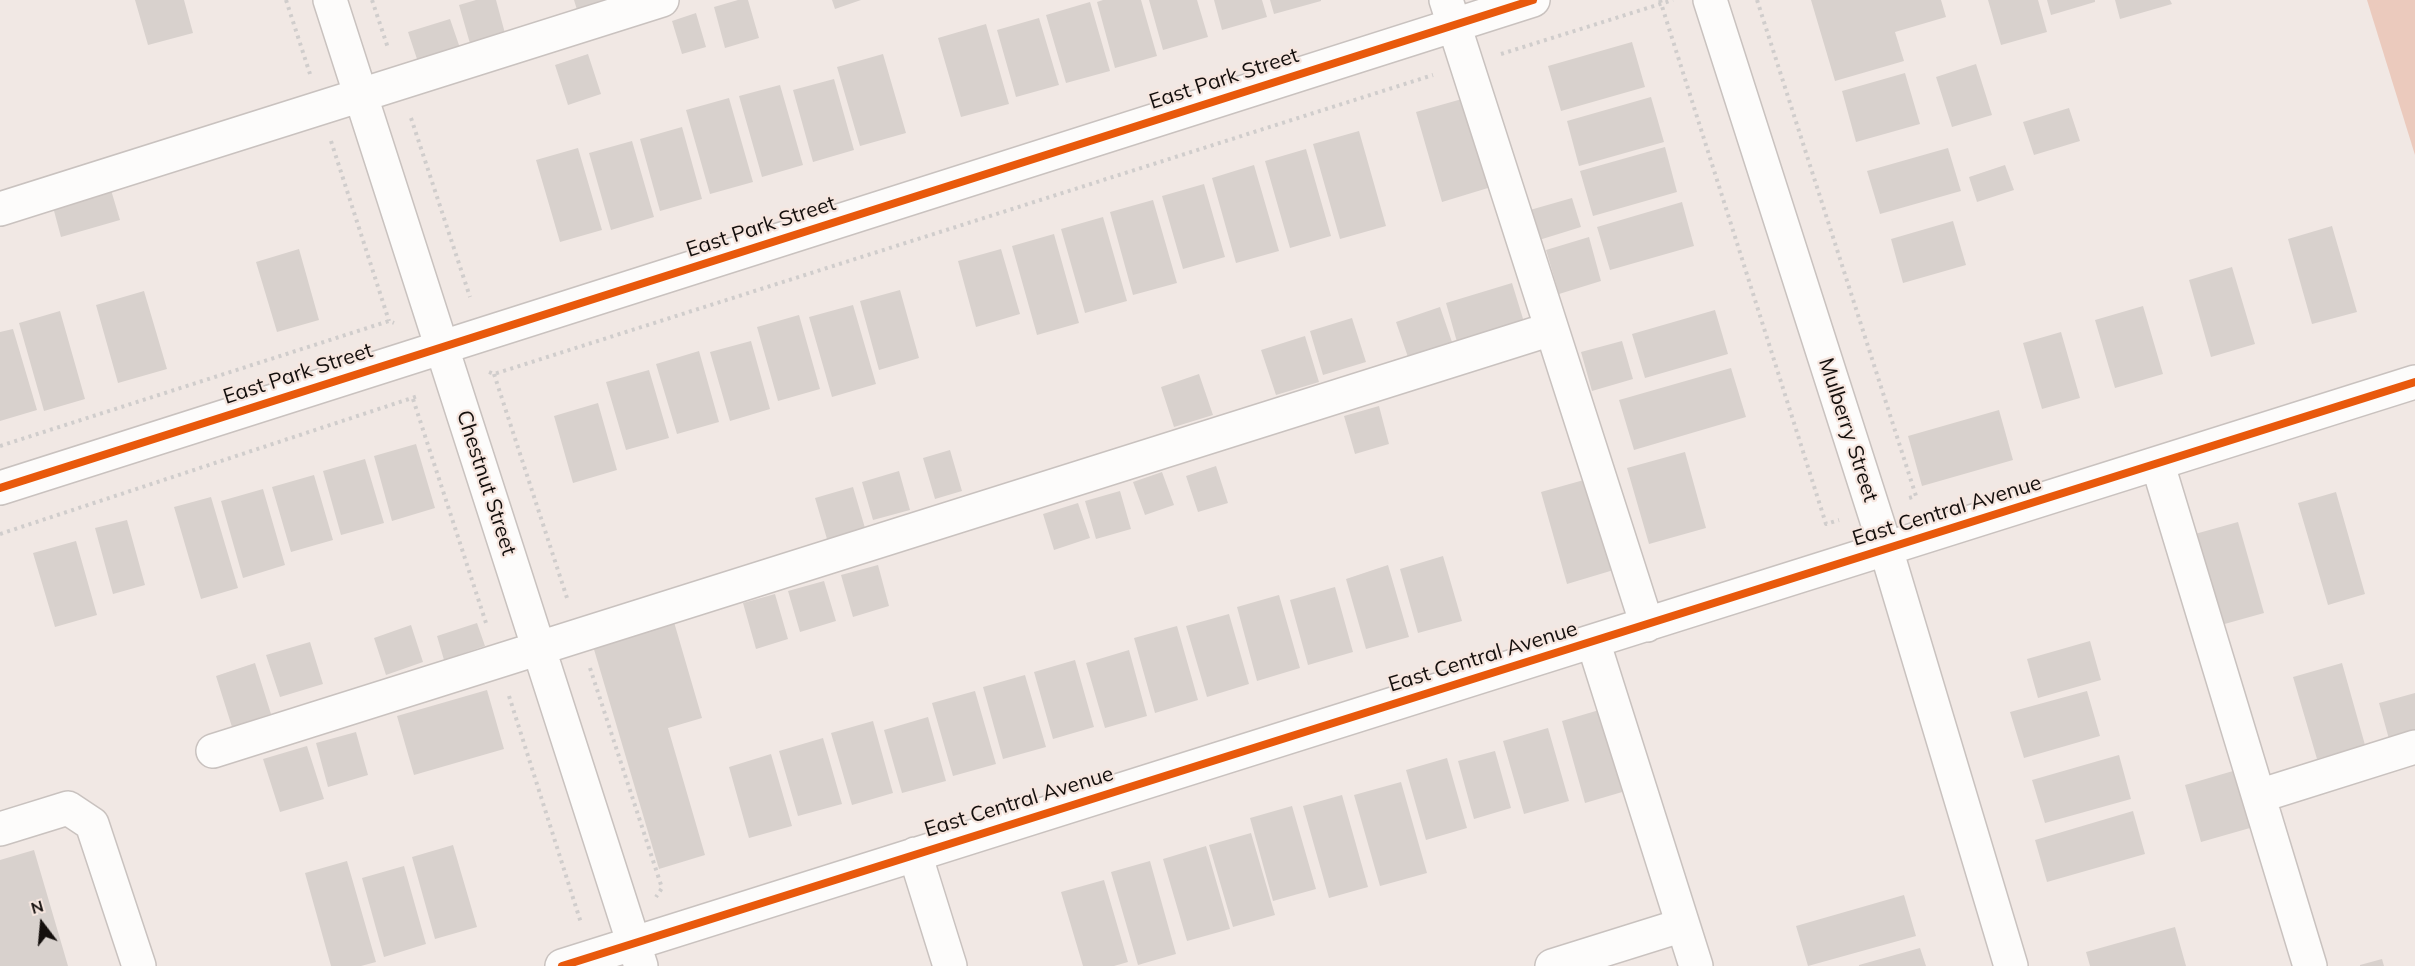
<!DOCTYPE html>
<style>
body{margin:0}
#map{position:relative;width:2415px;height:966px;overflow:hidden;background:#f1e8e4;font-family:Mulish,sans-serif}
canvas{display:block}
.north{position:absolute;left:12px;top:894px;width:60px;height:60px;-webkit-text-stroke:4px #f6e6df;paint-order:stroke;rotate:344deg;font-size:16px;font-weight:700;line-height:24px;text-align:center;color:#140f0d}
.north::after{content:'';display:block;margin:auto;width:21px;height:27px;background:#140f0d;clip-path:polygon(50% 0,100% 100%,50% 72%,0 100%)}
</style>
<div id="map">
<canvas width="2415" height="966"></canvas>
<div class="north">N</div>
</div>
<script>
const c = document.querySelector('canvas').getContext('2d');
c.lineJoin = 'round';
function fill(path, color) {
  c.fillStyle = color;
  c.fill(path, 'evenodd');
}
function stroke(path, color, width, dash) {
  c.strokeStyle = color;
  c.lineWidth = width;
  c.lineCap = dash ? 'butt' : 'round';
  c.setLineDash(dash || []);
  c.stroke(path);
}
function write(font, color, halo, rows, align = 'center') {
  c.font = font + ' Mulish,sans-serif';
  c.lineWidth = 4.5;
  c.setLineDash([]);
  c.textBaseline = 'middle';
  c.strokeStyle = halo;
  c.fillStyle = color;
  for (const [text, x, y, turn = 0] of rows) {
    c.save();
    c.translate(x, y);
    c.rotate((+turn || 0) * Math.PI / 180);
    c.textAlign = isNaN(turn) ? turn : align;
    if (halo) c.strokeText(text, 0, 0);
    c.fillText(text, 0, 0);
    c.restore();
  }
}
fill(new Path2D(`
 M2367,0H2415V155Z`), '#ebcabd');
fill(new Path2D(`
 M135,0H184L193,33L148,45Z
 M476,0H496L506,37L471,47L459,5Z
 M574,0H619L578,13Z
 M738,0H748L759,38L725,48L714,7Z
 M832,0H861L835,9Z
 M1103,0H1141L1157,56L1115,68L1097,2Z
 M1149,0H1197L1208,37L1163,50Z
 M1214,0H1262L1267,17L1222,30Z
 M1270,0H1321V1L1274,14Z
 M1811,0H1941L1946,17L1895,32L1904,61L1835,81Z
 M1988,0H2038L2047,32L2001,45Z
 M2047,0H2095V2L2051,15Z
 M2115,0H2170L2172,4L2120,19Z
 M1090,2L1110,71L1066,83L1046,15Z
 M696,13L706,47L682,54L672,21Z
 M1039,18L1059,85L1016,97L997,30Z
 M450,19L460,48L418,62L408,32Z
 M986,24L1009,104L961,117L938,38Z
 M1632,42L1645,87L1561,111L1548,66Z
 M588,54L601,94L568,105L555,65Z
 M883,54L906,133L860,146L837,67Z
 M1976,64L1992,115L1952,127L1936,77Z
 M1905,73L1920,124L1856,142L1842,91Z
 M834,79L854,150L813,162L793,90Z
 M780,85L803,165L762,177L739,96Z
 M1651,97L1664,142L1579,166L1567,121Z
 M729,98L753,182L710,194L686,110Z
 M1462,99L1488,188L1442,202L1416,112Z
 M2069,108L2080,141L2034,155L2023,122Z
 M682,127L702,199L660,211L640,139Z
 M1359,131L1386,226L1340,239L1313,144Z
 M632,141L654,217L611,230L589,153Z
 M1665,147L1677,192L1593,216L1580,171Z
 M578,148L602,230L560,242L536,160Z
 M1948,148L1961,191L1880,214L1867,171Z
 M1306,149L1331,236L1290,248L1265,161Z
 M1254,165L1279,251L1236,263L1212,178Z
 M2005,165L2014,190L1977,202L1969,177Z
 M1204,184L1225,257L1183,269L1162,196Z
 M111,190L120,220L61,237L53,207Z
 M1572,198L1581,227L1539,240L1530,210Z
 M1153,200L1177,283L1133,295L1110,212Z
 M1682,202L1694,246L1610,270L1597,227Z
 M1103,217L1127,301L1085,313L1061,229Z
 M1953,221L1966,265L1903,283L1891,239Z
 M2332,226L2357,312L2312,324L2288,239Z
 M1054,234L1079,323L1037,335L1012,246Z
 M1589,237L1601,281L1559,294L1546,250Z
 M299,249L319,320L277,332L256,262Z
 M1001,249L1020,314L976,327L958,261Z
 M2232,267L2255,344L2211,357L2189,280Z
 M1512,283L1524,322L1457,342L1446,303Z
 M900,290L919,358L879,370L860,301Z
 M144,291L167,369L118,383L96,305Z
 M853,305L876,384L832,397L809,317Z
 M2143,306L2163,374L2115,388L2095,320Z
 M1440,307L1453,345L1409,360L1396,322Z
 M1715,310L1728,354L1645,378L1632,334Z
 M60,311L85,399L44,411L19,323Z
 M799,315L820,389L778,401L757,327Z
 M1352,318L1366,362L1323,375L1310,331Z
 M13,329L37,410L0,421V332Z
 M2061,332L2080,398L2042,409L2023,343Z
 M1305,336L1319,382L1276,395L1261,350Z
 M751,341L770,409L730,421L710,352Z
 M1622,341L1633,379L1592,391L1581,352Z
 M699,351L719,422L677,434L656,364Z
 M1731,368L1746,417L1634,450L1619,400Z
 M649,370L669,438L626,450L606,382Z
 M1199,374L1213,415L1174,427L1161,387Z
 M598,403L617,470L573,483L554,416Z
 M1379,406L1389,444L1355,454L1344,416Z
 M1999,410L2013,460L1922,486L1908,436Z
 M416,444L435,508L392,521L374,456Z
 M950,450L962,491L935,499L923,458Z
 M1685,452L1706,528L1649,544L1627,468Z
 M365,459L384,523L341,535L323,471Z
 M1216,466L1228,503L1198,512L1186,476Z
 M899,471L910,510L873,520L862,482Z
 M1162,472L1174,505L1145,515L1133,482Z
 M314,475L333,540L291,552L272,487Z
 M1591,478L1617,569L1567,584L1541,492Z
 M853,487L865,528L827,539L815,498Z
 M263,489L285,565L243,578L221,501Z
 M1120,491L1131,529L1096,539L1085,501Z
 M2336,492L2365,594L2328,605L2298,503Z
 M211,497L238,588L201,599L174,507Z
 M1078,503L1090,538L1054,550L1043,514Z
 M127,520L145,585L113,594L95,528Z
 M2238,522L2264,613L2221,625L2195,534Z
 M76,541L97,615L55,627L33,553Z
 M1443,556L1462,621L1418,633L1400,569Z
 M878,565L889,606L853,617L841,575Z
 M1388,565L1409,637L1366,649L1346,579Z
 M824,581L836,621L800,632L788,591Z
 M1335,587L1353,652L1308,665L1290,600Z
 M775,594L788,639L756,649L743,603Z
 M1279,595L1300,668L1257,681L1237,607Z
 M1229,614L1249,684L1207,697L1186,626Z
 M674,622L702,718L668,728L705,855L659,869L593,646Z
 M477,623L485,646L444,660L437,636Z
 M411,625L423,662L386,675L374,638Z
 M1177,626L1198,700L1155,713L1134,638Z
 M2090,641L2101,680L2038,698L2027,659Z
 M310,642L323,684L280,697L266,655Z
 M1129,650L1147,716L1105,728L1086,663Z
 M1075,660L1094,727L1053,739L1034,672Z
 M255,663L271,714L232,727L216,676Z
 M2342,663L2365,745L2317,759L2293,677Z
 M1025,675L1046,747L1003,759L983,687Z
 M487,690L504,749L414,775L397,716Z
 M975,691L996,764L953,776L932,703Z
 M2087,691L2100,736L2024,758L2010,712Z
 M2415,693V732L2389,739L2379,703Z
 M1606,708L1629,790L1585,803L1562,721Z
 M928,717L946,781L902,793L884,730Z
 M873,721L893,793L852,805L831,733Z
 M1548,728L1569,801L1524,814L1503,741Z
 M356,732L368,775L328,787L316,743Z
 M823,738L842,804L798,816L779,751Z
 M307,746L324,799L280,812L263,759Z
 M1495,751L1511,808L1474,819L1458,761Z
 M771,754L792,826L749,838L729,767Z
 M2119,755L2131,799L2045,823L2032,780Z
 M1447,758L1467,828L1426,840L1406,770Z
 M2233,771L2250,828L2201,842L2185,785Z
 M1401,782L1427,873L1380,886L1354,795Z
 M1342,795L1368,887L1329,898L1303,806Z
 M1292,806L1316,889L1273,901L1250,818Z
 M2133,811L2145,854L2047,882L2035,840Z
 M1251,833L1275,915L1233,927L1209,845Z
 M453,845L477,927L435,939L412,857Z
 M1206,846L1230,929L1187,941L1163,859Z
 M34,850L68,966H0V860Z
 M347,861L376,962L361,966H331L305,873Z
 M1150,861L1176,954L1138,965L1111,872Z
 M404,866L426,944L384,957L362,878Z
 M1104,880L1128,962L1114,966H1083L1061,892Z
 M1904,895L1916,936L1808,966L1796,926Z
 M2175,927L2186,966H2090L2086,952Z
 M1920,948L1926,966H1859V965Z
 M2382,959L2384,966H2360V965Z`), '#d8d1cd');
const minor = new Path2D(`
 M330,0L641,966
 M1446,0L1647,625
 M1710,0L1886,549L2011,966
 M0,209L662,0
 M2158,465L2310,966
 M0,488L1533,0
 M1593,641L1696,966
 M213,751L1551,329
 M2259,796L2415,747
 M0,829L68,808L92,824L139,966
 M915,854L950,966
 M562,966L2415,382
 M1552,966L1683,925`);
stroke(minor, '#c9c2bf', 36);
stroke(new Path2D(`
 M286,0L310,74
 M372,0L388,48
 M1660,0L1826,524L1839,520
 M1757,0L1916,496L1909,498
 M1501,54L1673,0
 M411,118L470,297
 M331,141L389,321
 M489,372L494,374L1433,75
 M494,374L568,601
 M413,399L487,626
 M0,446L389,321L394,323
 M0,534L418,396
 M590,668L662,888L656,897
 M509,696L581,923`), '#d0cdcc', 4, [3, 4.5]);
stroke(minor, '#fdfcfb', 33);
stroke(new Path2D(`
 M0,488L1533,0
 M562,966L2415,382`), '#e8590c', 8);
write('21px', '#140f0d', '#f6e6df', [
 ["East Park Street",1224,79,-18],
 ["East Park Street",761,227,-18],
 ["East Park Street",298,374,-18],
 ["Mulberry Street",1848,430,72],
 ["Chestnut Street",486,483,72],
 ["East Central Avenue",1947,511,-17],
 ["East Central Avenue",1483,657,-17],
 ["East Central Avenue",1019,802,-17]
]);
</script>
